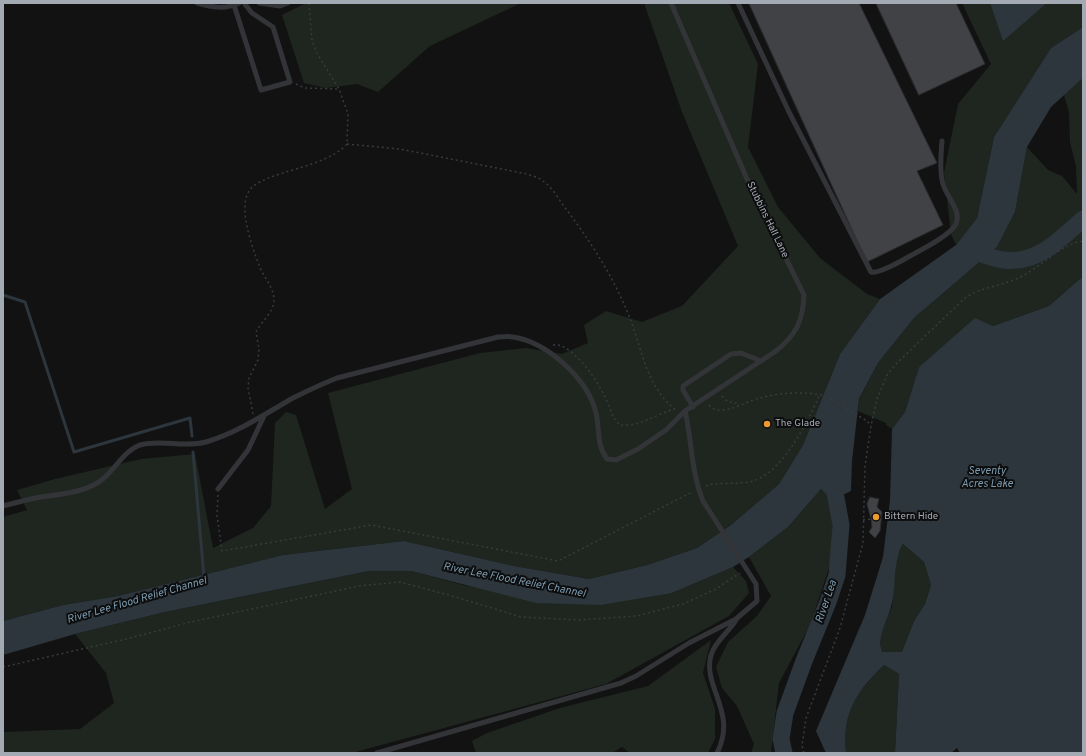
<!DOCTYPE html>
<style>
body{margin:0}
#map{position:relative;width:1086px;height:756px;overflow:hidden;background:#121213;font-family:Overpass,sans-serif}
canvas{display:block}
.frame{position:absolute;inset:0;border:4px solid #a4aab4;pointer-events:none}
</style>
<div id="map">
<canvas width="1086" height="756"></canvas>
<div class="frame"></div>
</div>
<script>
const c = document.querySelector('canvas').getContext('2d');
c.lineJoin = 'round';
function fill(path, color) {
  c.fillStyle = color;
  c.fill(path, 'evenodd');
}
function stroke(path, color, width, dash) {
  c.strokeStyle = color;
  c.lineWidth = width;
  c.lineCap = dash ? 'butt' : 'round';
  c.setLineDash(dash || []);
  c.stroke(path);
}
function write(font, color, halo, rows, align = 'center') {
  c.font = font + ' Overpass,sans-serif';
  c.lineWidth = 4;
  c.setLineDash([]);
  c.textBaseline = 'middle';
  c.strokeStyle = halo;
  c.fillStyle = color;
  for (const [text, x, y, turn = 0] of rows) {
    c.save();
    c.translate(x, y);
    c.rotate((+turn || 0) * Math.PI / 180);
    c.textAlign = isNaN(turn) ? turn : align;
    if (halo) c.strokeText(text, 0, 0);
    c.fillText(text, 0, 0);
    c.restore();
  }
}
fill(new Path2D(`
 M306,3H521L430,46L378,92L357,84L326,88L304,83L282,15Z
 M644,3H729L758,64L748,147L778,207L820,258L867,294L880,299L840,354L803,445L779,484L731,525L697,548L647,565L589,579L514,566L404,541L283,555L118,596L63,605L3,621V517L27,510L17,490L55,479L141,459L195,454L213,548L253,528L271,506L275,423L286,412L296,415L325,509L352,489L328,393L480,353L526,348L562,354L588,343L584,325L606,311L642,322L682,306L738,246L682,112Z
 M962,3H990L1003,40L1047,3H1083V27L1051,48L994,137L977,218L956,245L951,234L944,173L958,104L991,64Z
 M1083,78V281L1081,278L1049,306L993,326L975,319L919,367L905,412L892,429L886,425V423L858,411L859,400L878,363L914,318L997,247L1015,212L1027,147L1048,170L1062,176L1077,194L1076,166L1070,142L1069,112L1064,95Z
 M821,489L832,500L833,556L810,625L779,683L771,753H751L754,744L737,706L722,688L716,667L728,642L757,616L771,596L749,557L788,527Z
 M903,544L924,562L931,585L925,604L914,621L902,653L881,652V634L892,607L896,559Z
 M733,567L746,581L749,593L729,616L606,684L352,753H3V732L80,729L114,703L106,673L75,634L165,612L369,571H411L467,586L672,593Z
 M711,640L703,673L715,709V739L708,753H630L622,747L612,753H476L472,741L487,733L560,708L648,686Z
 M884,665L899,674L895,753H846C842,711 856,693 884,665Z`), '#1e261f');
fill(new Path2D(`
 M990,3H1047L1003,41Z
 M1083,27V78L1051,107L1027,147L1015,212L997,247L914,318L878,363L859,399L852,461L851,491L832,500L821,489L788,527L749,557L733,567L672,593L601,605L536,603L411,571H369L165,612L75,634L3,655V621L63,605L118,596L283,555L404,541L514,566L589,579L647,565L697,548L731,525L779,484L803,445L840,354L880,299L956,245L977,218L994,137L1051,48Z
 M1081,278L1083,281V753H960L957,748L951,753H895L899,674L884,665C856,692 842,713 846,753H826L816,731L865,615L883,557L890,500L892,429L905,412L919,367L975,318L993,326L1049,306ZM903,544L924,562L931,585L925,604L914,621L902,652H882C877,635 887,623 891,607C897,586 892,563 903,544Z`), '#2c363c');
stroke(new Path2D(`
 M3,295L25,302L74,452L190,418L192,436
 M193,452L204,577`), '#2c363c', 3);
stroke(new Path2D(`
 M972,250C982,254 993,259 1004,260C1036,265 1061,239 1083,219
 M784,753L781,739L785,713L804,661L828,602L837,575L841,525L832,476`), '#2c363c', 17);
const building = new Path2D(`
 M749,3H859L937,163L917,171L943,225L867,262Z
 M876,3H956L985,64L919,95Z
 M870,497L879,499L877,507L882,512L880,531L875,538L869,532L872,527L871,519L867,504Z`);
fill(building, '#414246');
stroke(building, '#2c2c2f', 1);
stroke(new Path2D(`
 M296,84L305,88L339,89
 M347,144L400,149L527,174C532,176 539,177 543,181C553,188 559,200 566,209C591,242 614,278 629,316C642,348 646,387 675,409
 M553,345C560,344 564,347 570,351C586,364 598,382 607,401C611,410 612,418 620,425C640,427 656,414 675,409
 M722,396L727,401L740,404
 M709,405C721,419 745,401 760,398C779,393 802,391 821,395C832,398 855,414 867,421L871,426
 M253,414L248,388L249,378L258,360L259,349L256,332C261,322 273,313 274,301C274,286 263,277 259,265C252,246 238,209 249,191C262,171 325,169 347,144L348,114L339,89L318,55L312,41L309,3
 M706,486L712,484C724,483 737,484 749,482C781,476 807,423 819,396
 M218,495L217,515L222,551L371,525L558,561L692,492
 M863,520L871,519
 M3,667L126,639L191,622L359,586L400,582L456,597L521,617L579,620L637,616L683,604L716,589L740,573
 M804,753L802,746L806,718L840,628L863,543L865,466L871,426L877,399L888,373L897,363L965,298C983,286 1004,286 1022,276C1042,266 1061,244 1083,241`), '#393b3f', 1.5, [2, 3]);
stroke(new Path2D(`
 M197,3C212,7 224,10 239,3
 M259,3L280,6L288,3
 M738,3L789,112L871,272C879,274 903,260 910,256C921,250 951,235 956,224C962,211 946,196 943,184C939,171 941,154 942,141
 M234,5L261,90L290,82L273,27L252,13L244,3
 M693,407L683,390V386L731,354L741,353L761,361
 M218,489L248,450L264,416
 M3,506C16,503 28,499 41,497C62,494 81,493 99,482C114,472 123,451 140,445C161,439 184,448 206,442C237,433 265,414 293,398C307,391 322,384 337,378L498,337C503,337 508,336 513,337C547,342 588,379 596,413C600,430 596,444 607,459L616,460L638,449L666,430L685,411L776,351C796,335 803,321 804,295L747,179L671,3
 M377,753L621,683L636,676L689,643L736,619L757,601L756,584L703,501C691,472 692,441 685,411
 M717,753C738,712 702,687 711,655C715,641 729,632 736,620`), '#333438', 5);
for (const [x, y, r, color] of [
 [767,424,4,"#ed9b30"],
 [876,517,4,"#ed9b30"]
]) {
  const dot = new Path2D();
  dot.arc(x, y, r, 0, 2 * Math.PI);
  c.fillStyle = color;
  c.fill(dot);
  stroke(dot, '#0d0d0e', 1.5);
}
write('10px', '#a4aab4', '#0d0d0e', [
 ["Stubbins Hall Lane",767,220,64]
]);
write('10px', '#a4aab4', '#0d0d0e', [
 ["The Glade",775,424],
 ["Bittern Hide",884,517]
], 'left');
write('italic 11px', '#7b9baf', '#0d0d0e', [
 ["Seventy",987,472],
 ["Acres Lake",987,485],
 ["River Lee Flood Relief Channel",514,581,11],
 ["River Lee Flood Relief Channel",137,601,-16],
 ["River Lea",827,602,-71]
]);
</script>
